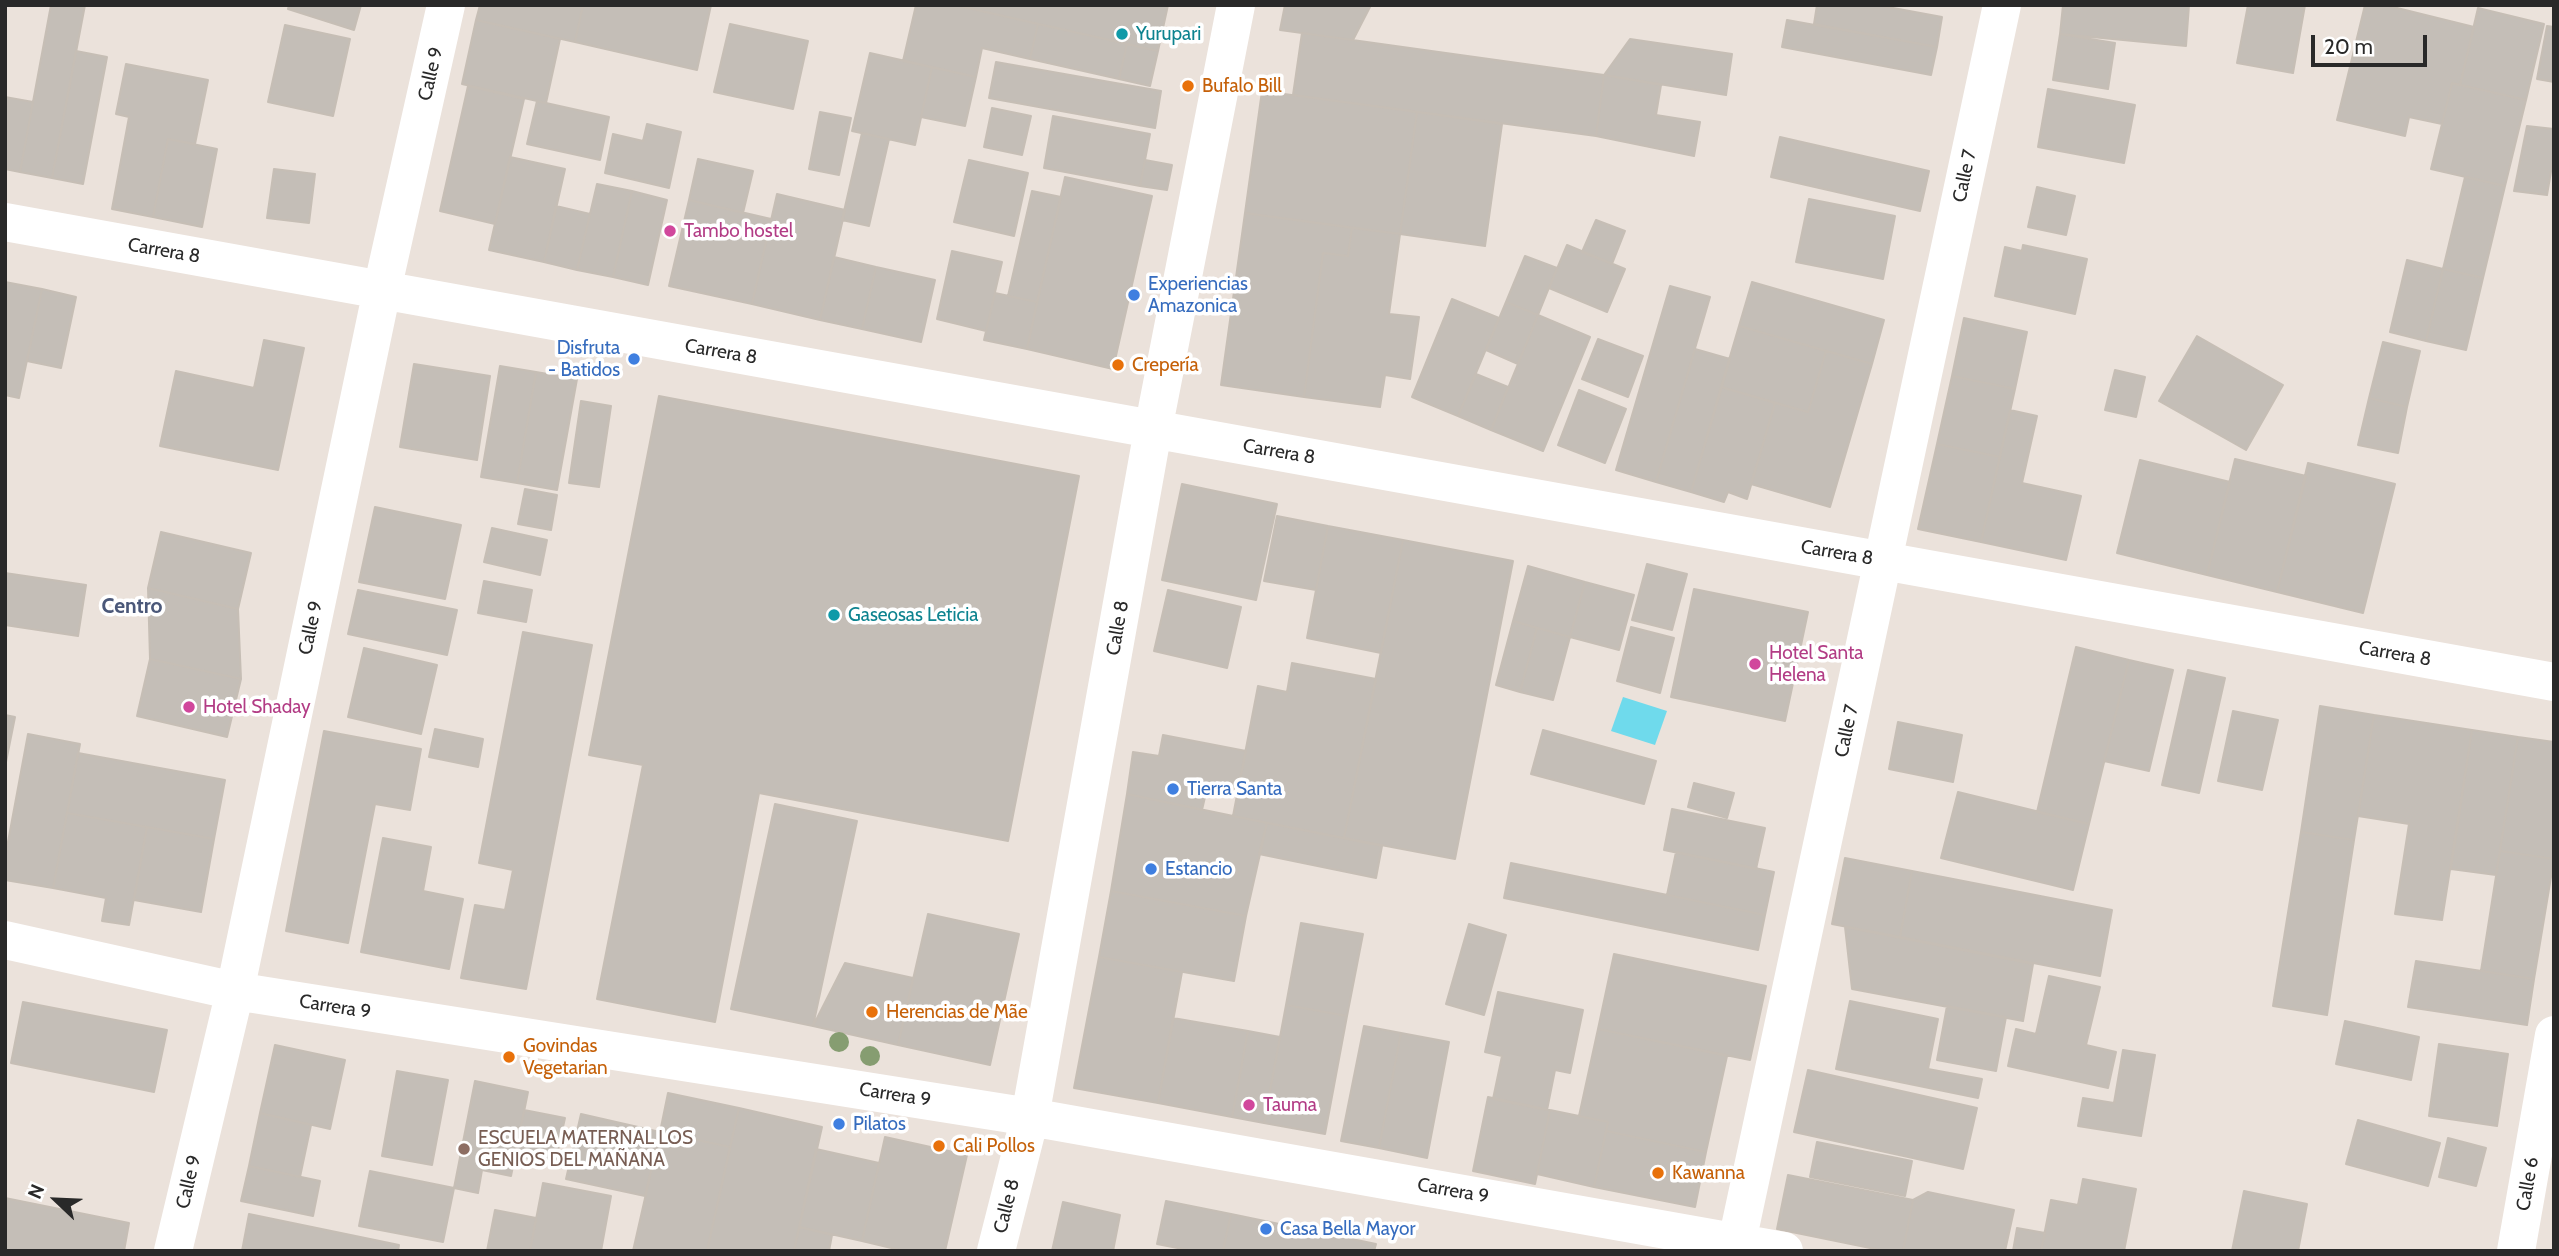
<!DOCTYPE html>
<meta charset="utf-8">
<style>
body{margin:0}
#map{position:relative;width:2559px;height:1256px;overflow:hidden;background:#ebe2db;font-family:Cabin,sans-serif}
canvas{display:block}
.frame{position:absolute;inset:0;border:7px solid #292929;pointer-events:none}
.north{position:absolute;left:21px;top:1165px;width:70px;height:70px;-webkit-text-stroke:5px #fff;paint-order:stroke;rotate:293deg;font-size:19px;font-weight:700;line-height:28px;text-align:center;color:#292929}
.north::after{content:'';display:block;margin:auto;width:24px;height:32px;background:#292929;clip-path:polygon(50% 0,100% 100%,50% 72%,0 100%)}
.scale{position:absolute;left:2311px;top:35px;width:116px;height:32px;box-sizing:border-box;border:4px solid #292929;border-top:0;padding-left:9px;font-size:21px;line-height:24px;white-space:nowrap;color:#292929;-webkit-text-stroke:5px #fff;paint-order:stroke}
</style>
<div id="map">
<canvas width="2559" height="1256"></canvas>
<div class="frame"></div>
<div class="north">N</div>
<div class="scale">20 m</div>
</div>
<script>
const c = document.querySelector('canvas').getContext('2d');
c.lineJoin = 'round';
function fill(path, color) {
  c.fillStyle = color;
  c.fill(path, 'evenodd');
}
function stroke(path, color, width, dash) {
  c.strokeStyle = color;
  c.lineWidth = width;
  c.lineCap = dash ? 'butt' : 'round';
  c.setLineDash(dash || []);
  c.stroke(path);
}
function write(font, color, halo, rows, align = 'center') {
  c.font = font + ' Cabin,sans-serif';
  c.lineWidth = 7;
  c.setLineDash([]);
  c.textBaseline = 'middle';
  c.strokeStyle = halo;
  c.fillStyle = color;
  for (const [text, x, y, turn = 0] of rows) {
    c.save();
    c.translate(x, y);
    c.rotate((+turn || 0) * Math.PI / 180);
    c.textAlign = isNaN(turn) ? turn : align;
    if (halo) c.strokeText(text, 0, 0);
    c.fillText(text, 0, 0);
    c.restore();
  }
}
fill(new Path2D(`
 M1623,697L1667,711L1655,745L1611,731Z`), '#6fdaec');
const building = new Path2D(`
 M51,5H85L52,178L20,172Z
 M289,5H361L354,30L288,9Z
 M480,5H583L575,42L476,20Z
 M583,5H711L697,70L575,42Z
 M916,5H955L1038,24L1030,59L982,48L976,77L903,61Z
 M955,5H1168L1158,51Z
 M1285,5H1371L1353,40L1280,30Z
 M1817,5H1877L1942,17L1937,47L1814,24Z
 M2063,5H2189L2186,46L2060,34Z
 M2248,5H2305L2293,73L2237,63Z
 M2365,5H2385L2474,27L2460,85L2452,83L2442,124L2409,117L2405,136L2337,120Z
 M2478,8L2544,24L2526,100L2460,85Z
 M476,20L560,39L546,103L462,84Z
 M1787,20L1937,47L1931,75L1782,47Z
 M730,24L808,41L793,109L714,92Z
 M1038,24L1127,44L1119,79L1030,59Z
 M285,25L350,39L333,116L268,102Z
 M2547,26L2554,27V82L2537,79Z
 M1302,33L1604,75L1596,136L1293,95Z
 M2060,34L2115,43L2108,89L2053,80Z
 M1630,39L1732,54L1726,95L1604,75Z
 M1127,44L1158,51L1150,86L1119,79Z
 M76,51L107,57L83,184L52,178Z
 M870,53L932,67L915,145L852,131Z
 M996,62L1161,91L1155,128L989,98Z
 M126,64L208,80L195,144L168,139L153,217L112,209L129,117L116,114Z
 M932,67L976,77L965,126L921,117Z
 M1604,75L1661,85L1656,115L1700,122L1694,156L1596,136Z
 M2452,83L2526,100L2505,186L2431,169Z
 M468,86L524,99L495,224L440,211Z
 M2048,89L2135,105L2124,163L2038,147Z
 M1262,91L1417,112L1400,234L1245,213Z
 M5,97L33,102L20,172L5,169Z
 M537,101L609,117L600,160L527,144Z
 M992,108L1031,116L1022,155L984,147Z
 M820,112L851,118L839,175L809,169Z
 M1417,112L1502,124L1485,246L1400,234Z
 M1053,116L1150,134L1140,186L1044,168Z
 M647,124L681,132L669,188L605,173L613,134L643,141Z
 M2527,126L2554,129V154L2547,195L2514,191Z
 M862,133L889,139L869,226L842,220Z
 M1780,137L1929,171L1920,211L1771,177Z
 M168,139L217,149L202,227L153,217Z
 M510,157L565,169L544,262L489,250Z
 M698,159L753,171L743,213L689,200Z
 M969,160L1028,173L1014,236L954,222Z
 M1145,160L1172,165L1167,190L1140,186Z
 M274,169L315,174L309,223L267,218Z
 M1065,177L1152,196L1113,369L1027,349Z
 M2465,177L2505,186L2483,278L2443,269Z
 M597,184L632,191L613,277L577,270Z
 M2037,187L2075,196L2066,235L2028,227Z
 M632,191L667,200L648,285L613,277Z
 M1032,191L1061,197L1037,302L1008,296Z
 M777,194L845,210L820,320L752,304Z
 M1809,199L1895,216L1883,279L1796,262Z
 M689,200L771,219L752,304L669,286Z
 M556,206L590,214L577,270L544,262Z
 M1245,213L1352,228L1348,256L1323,253L1304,397L1221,385Z
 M1596,220L1625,231L1612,264L1582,252Z
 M1352,228L1400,234L1389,314L1419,317L1410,379L1385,375L1380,407L1304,397L1323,253L1348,256Z
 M1567,245L1625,269L1607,312L1549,288Z
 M2023,245L2087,259L2075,314L1995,296L2005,247L2022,251Z
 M952,251L1002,262L986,331L937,319Z
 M1525,256L1557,268L1538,315L1506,302Z
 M834,257L876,267L862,329L820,320Z
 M2407,260L2443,269L2426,341L2390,332Z
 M876,267L935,280L921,342L862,329Z
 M2443,269L2483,278L2466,350L2426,341Z
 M5,282L42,289L19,398L5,395Z
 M1752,282L1884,320L1872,364L1739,326Z
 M1670,286L1710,297L1656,482L1616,470Z
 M42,289L76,297L61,368L27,361Z
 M995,293L1037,302L1027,349L984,340Z
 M1452,299L1499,318L1458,416L1412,397Z
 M1506,302L1538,315L1518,364L1486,350Z
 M1538,315L1590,337L1543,451L1491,430Z
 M1964,318L2027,332L2015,389L1952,376Z
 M1739,326L1826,351L1808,412L1721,387Z
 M2197,336L2283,385L2246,450L2159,401Z
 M1598,339L1643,356L1628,397L1582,379Z
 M264,340L304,348L278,470L160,446L176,371L254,388Z
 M2383,342L2420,351L2407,407L2369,398Z
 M1695,349L1730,359L1691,492L1656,482Z
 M1826,351L1872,364L1830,507L1751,484L1775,403L1808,412Z
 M414,364L490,376L477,460L400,447Z
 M500,366L536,372L517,483L481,477Z
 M2115,370L2145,377L2136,417L2105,410Z
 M536,372L577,379L557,490L517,483Z
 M1476,374L1508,387L1491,430L1458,416Z
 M1952,376L2015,389L2000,457L1937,444Z
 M1721,387L1775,403L1747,499L1728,492L1724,502L1691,492Z
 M1579,390L1626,409L1605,463L1558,445Z
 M659,396L1079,476L1008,841L759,793L715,1022L597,999L643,765L589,755Z
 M2369,398L2407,407L2398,453L2358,445Z
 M581,401L611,406L599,487L569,483Z
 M2010,410L2037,416L2022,483L2081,496L2066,560L1981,542Z
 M1937,444L2000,457L1981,542L1918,529Z
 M2235,459L2306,476L2277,592L2207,575Z
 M2140,460L2230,482L2207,575L2117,553Z
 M2308,463L2395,484L2363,613L2277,592Z
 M1182,484L1277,504L1256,600L1162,580Z
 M525,489L557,495L551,530L518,524Z
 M375,507L461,525L445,599L359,582Z
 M1277,516L1328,526L1316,590L1264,581Z
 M1328,526L1403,540L1381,653L1307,638Z
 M492,528L547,540L540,575L484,562Z
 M161,532L251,553L238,609L148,588Z
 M1403,540L1513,561L1455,859L1344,838Z
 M1647,564L1687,574L1672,630L1632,620Z
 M1528,566L1585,582L1570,637L1513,621Z
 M5,573L86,585L78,636L5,625Z
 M484,581L532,590L526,622L478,613Z
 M1585,582L1634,595L1619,650L1570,637Z
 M148,588L238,609L241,679L150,659Z
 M1694,589L1808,612L1785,721L1671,697Z
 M358,590L457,610L447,655L348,634Z
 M1168,590L1241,607L1227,668L1154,651Z
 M1513,621L1537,628L1520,692L1496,685Z
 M1631,627L1674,638L1660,693L1617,681Z
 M1537,628L1570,637L1553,700L1520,692Z
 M523,632L592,645L526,989L461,978L475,905L505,910L513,870L479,863Z
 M2076,647L2129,660L2089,824L2037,812Z
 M364,648L437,665L421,734L348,717Z
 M150,659L241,679L227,737L137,716Z
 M2129,660L2173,670L2149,771L2104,761Z
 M1292,663L1376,679L1344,838L1233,816L1258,686L1287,692Z
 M2188,670L2225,678L2199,793L2162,785Z
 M2320,706L2374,715L2354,840L2301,832Z
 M2233,711L2278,720L2262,790L2218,781Z
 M5,715L15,717L5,767Z
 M2374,715L2472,730L2442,920L2395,914L2409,824L2358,816Z
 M1898,722L1962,735L1953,782L1889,769Z
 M435,729L483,739L478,767L429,757Z
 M1543,730L1656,761L1644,804L1531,774Z
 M2472,730L2518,737L2496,875L2451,869Z
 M324,731L421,749L410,810L375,804L348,943L286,931Z
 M28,734L80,744L53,888L5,880V858Z
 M1163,735L1246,751L1238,790L1208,784L1202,810L1127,794L1133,752L1159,756Z
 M2518,737L2554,742V859L2500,851Z
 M78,753L225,780L214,839L67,813Z
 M1694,783L1734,793L1727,818L1688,807Z
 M1958,792L2089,824L2073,890L1941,858Z
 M1127,794L1267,823L1246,916L1111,891Z
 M775,804L857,821L813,1026L731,1009Z
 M1672,809L1765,828L1756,869L1664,850Z
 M67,813L147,827L129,925L102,921L106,898L53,888Z
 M1267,823L1382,846L1376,878L1259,854Z
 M147,827L214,839L201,912L134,900Z
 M2301,832L2354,840L2327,1015L2273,1006Z
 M383,838L431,847L423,891L463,899L449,969L361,952Z
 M2500,851L2554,859L2534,979L2481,971Z
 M1676,852L1774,872L1765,915L1667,895Z
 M1845,858L1912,871L1900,937L1832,924Z
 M1511,863L1765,915L1758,950L1504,898Z
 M1912,871L2112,910L2100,976L1900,937Z
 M1111,891L1246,916L1234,981L1099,957Z
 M928,914L1019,934L990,1065L898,1045Z
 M1301,923L1363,934L1347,1016L1286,1005Z
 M1469,924L1506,935L1484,1015L1446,1004Z
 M1845,927L2033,964L2023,1021L1852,989Z
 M1614,954L1766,986L1750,1060L1598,1029Z
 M1099,957L1182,972L1158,1103L1074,1088Z
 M2416,961L2534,979L2527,1025L2408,1007Z
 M845,963L913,978L898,1045L813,1026Z
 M2049,976L2100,987L2086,1045L2116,1052L2108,1088L2008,1066L2016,1029L2036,1034Z
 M1498,992L1583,1010L1570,1073L1555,1070L1547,1110L1493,1099L1502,1056L1485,1052Z
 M1850,1001L1938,1019L1928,1069L1982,1079L1978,1098L1836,1069Z
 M23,1002L167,1030L154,1092L11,1063Z
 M1286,1005L1347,1016L1325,1134L1264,1123Z
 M1947,1006L2006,1017L1996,1071L1937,1060Z
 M1173,1018L1248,1031L1232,1117L1158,1103Z
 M2345,1021L2419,1037L2411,1080L2336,1064Z
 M1364,1026L1401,1033L1379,1148L1341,1141Z
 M1598,1029L1727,1056L1706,1152L1606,1131L1608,1122L1579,1116Z
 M1248,1031L1280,1037L1264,1123L1232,1117Z
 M1401,1033L1449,1042L1427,1158L1379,1148Z
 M2439,1044L2508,1054L2497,1126L2429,1116Z
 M275,1045L345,1060L330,1129L260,1113Z
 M2123,1050L2155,1055L2141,1136L2078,1126L2083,1098L2114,1103Z
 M1808,1070L1977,1108L1963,1169L1794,1132Z
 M397,1071L448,1080L432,1165L382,1156Z
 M475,1081L528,1092L511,1176L482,1170L478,1193L454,1188Z
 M668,1093L739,1108L730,1147L660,1132Z
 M1488,1097L1550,1110L1535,1184L1473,1171Z
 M739,1108L822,1127L794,1251H707Z
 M524,1110L565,1118L555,1163L515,1155Z
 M1550,1110L1608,1122L1594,1187L1537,1174Z
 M260,1113L311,1125L300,1177L249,1166Z
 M581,1114L660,1132L645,1196L566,1179Z
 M2358,1120L2440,1143L2428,1186L2346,1164Z
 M1606,1131L1706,1152L1695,1207L1594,1187Z
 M660,1132L730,1147L707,1251H633Z
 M885,1137L967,1155L945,1251H904L862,1241Z
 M2448,1138L2486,1148L2476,1186L2439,1177Z
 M1817,1142L1912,1161L1905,1196L1810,1177Z
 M816,1149L879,1163L862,1241L799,1227Z
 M249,1166L320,1181L313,1216L241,1201Z
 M370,1171L454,1188L443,1242L359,1226Z
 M1788,1175L1913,1200L1903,1251H1885L1777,1229Z
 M2083,1179L2136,1189L2124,1251H2041L2051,1200L2078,1205Z
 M543,1183L611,1196L601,1251H530Z
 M2244,1191L2307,1204L2298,1251H2232Z
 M1928,1192L2014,1210L2005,1251H1903L1913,1200Z
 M5,1198L129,1223L124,1251H5Z
 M1166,1201L1231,1214L1223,1251H1193L1157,1244Z
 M1063,1202L1120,1215L1113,1251H1052Z
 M495,1210L536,1218L530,1251H487Z
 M249,1214L399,1245L398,1251H242Z
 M1231,1214L1376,1244L1374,1251H1223Z
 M799,1227L832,1235L829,1251H794Z
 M2017,1228L2045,1233L2041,1251H2013Z`);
fill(building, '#c4beb7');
stroke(building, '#c6beb5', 2);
stroke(new Path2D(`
 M5,222L2554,682
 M5,940L235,991L1030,1117L1784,1251
 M173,1251L235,991L382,290L446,5
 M996,1251L1030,1117L1153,430L1236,5
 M1735,1251L2002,5
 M2516,1251L2554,1035`), '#fff', 38);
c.fillStyle = '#869d71';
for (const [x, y] of [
 [839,1042],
 [870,1056]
]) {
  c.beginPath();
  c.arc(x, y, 10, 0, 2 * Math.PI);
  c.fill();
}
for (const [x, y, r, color] of [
 [1122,34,7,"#0f9aa8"],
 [1188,86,7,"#e8710a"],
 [670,231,7,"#d1479c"],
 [1134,295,7,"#3f7fe0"],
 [634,359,7,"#3f7fe0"],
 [1118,365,7,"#e8710a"],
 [834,615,7,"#0f9aa8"],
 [1755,664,7,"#d1479c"],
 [189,707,7,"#d1479c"],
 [1173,789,7,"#3f7fe0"],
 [1151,869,7,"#3f7fe0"],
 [872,1012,7,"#e8710a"],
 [509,1057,7,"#e8710a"],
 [1249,1105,7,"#d1479c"],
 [839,1124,7,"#3f7fe0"],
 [939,1146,7,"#e8710a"],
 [464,1149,7,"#8d6e63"],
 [1658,1173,7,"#e8710a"],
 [1266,1229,7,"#3f7fe0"]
]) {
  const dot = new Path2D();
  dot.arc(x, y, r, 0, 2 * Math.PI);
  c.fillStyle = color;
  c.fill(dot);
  stroke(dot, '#fff', 2.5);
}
write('19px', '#0d838f', '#fff', [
 ["Yurupari",1136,34],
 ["Gaseosas Leticia",848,615]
], 'left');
write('19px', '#292929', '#fff', [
 ["Calle 9",431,74,-77],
 ["Calle 7",1965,176,-78],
 ["Carrera 8",164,251,10],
 ["Carrera 8",721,352,10],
 ["Carrera 8",1279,452,10],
 ["Carrera 8",1837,553,10],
 ["Calle 9",311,628,-78],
 ["Calle 8",1118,628,-80],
 ["Carrera 8",2395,654,10],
 ["Calle 7",1847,731,-78],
 ["Carrera 9",335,1007,9],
 ["Carrera 9",895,1095,9],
 ["Calle 9",189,1182,-77],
 ["Calle 6",2528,1184,-80],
 ["Carrera 9",1453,1191,10],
 ["Calle 8",1007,1206,-76]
]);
write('19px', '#c56008', '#fff', [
 ["Bufalo Bill",1202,86],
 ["Crepería",1132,365],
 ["Herencias de Mãe",886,1012],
 ["Govindas",523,1046],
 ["Vegetarian",523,1068],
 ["Cali Pollos",953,1146],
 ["Kawanna",1672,1173]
], 'left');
write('19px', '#b23c85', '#fff', [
 ["Tambo hostel",684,231],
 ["Hotel Santa",1769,653],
 ["Helena",1769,675],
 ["Hotel Shaday",203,707],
 ["Tauma",1263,1105]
], 'left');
write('19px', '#366cbe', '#fff', [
 ["Experiencias",1148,284],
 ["Amazonica",1148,306],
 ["Disfruta",620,348,"right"],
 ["- Batidos",620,370,"right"],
 ["Tierra Santa",1187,789],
 ["Estancio",1165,869],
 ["Pilatos",853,1124],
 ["Casa Bella Mayor",1280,1229]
], 'left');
write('19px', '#785e54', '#fff', [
 ["ESCUELA MATERNAL LOS",478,1138],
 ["GENIOS DEL MAÑANA",478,1160]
], 'left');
write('bold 21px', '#4b5879', '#fff', [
 ["Centro",132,607]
]);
</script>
